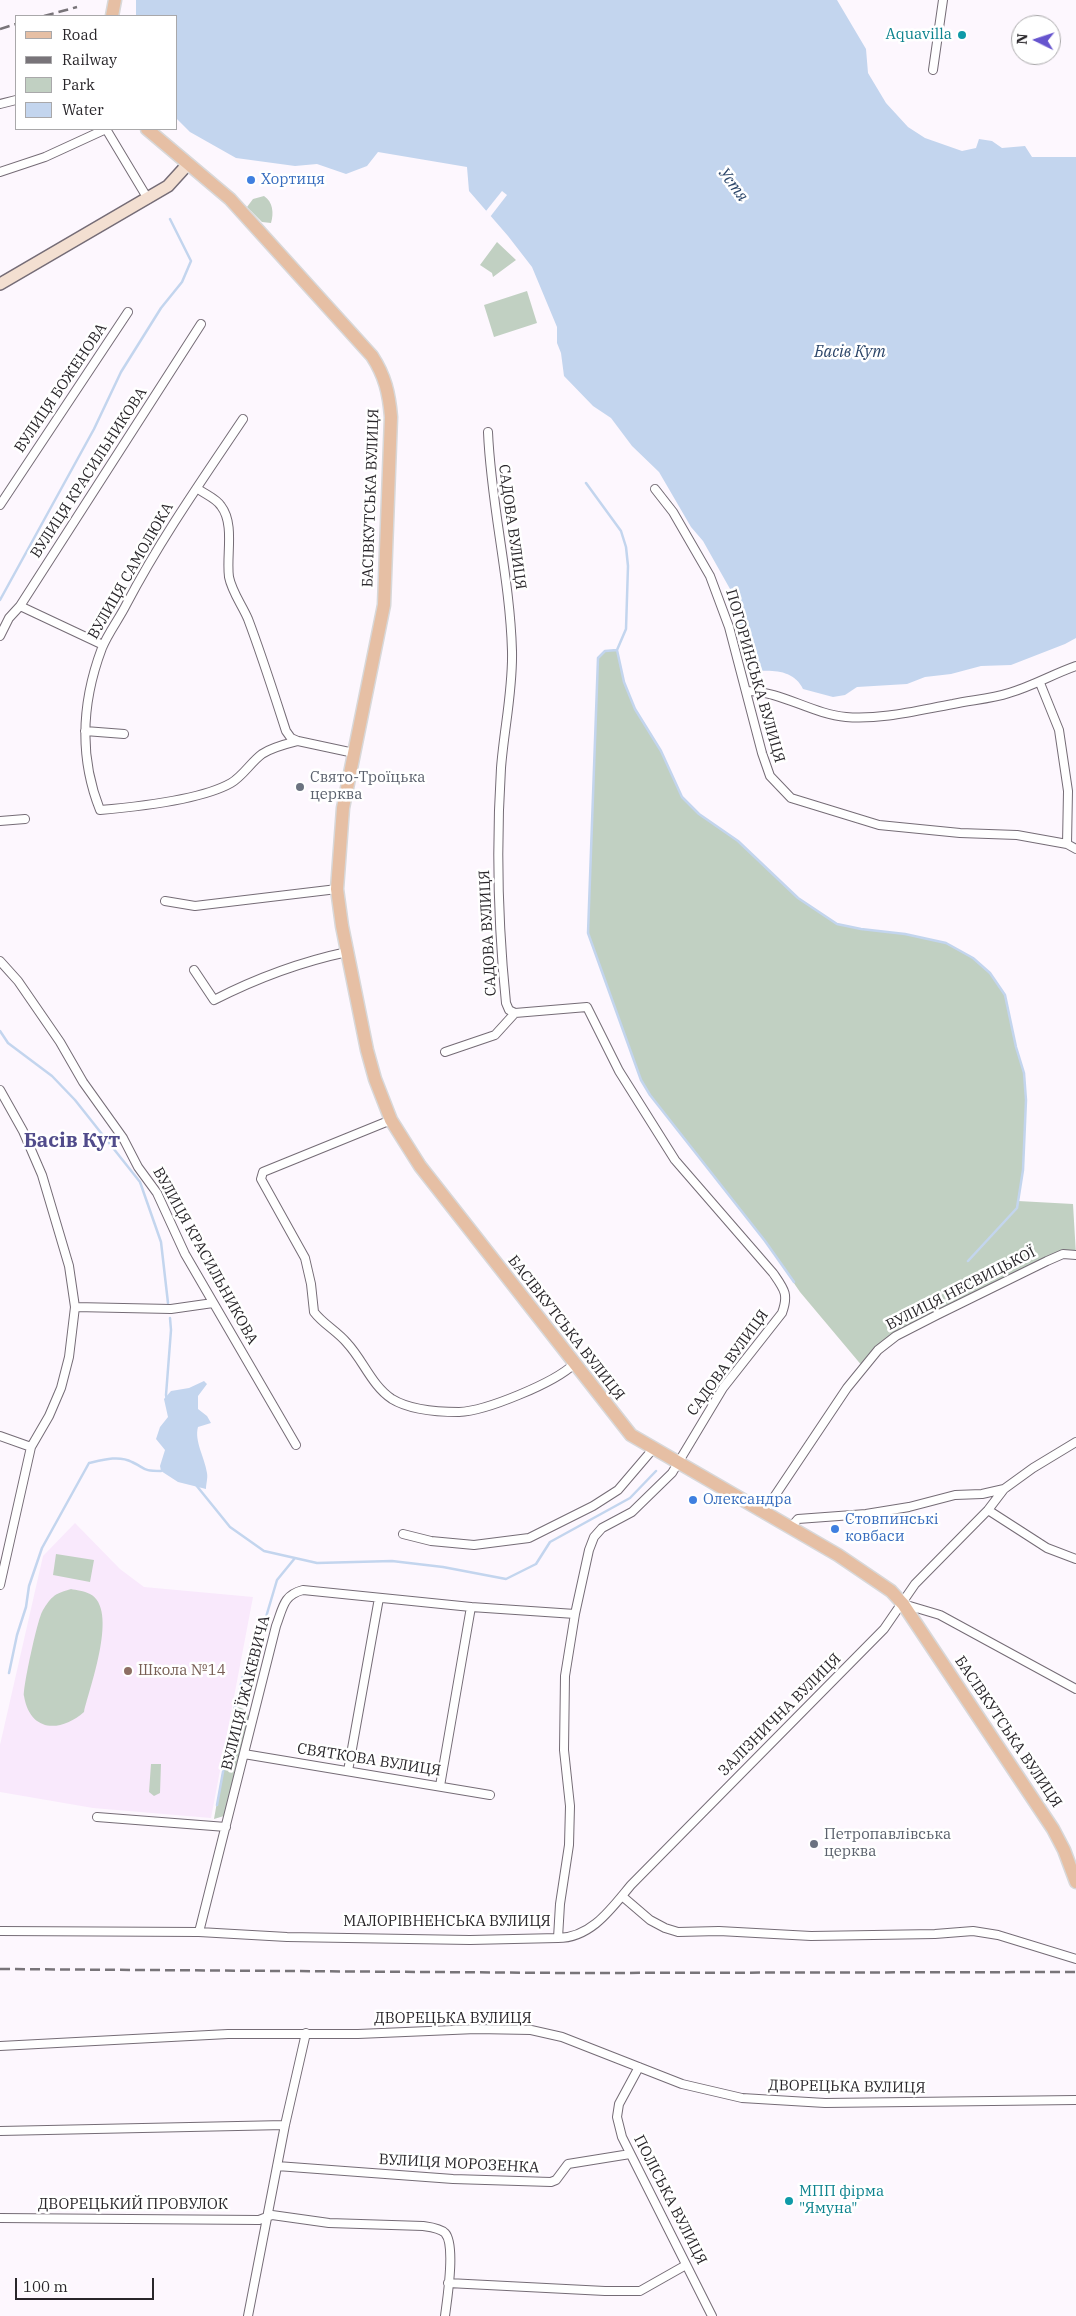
<!DOCTYPE html>
<meta charset="utf-8">
<style>
body{margin:0}
#map{position:relative;width:1076px;height:2316px;overflow:hidden;background:#fdf7fe;font-family:"IBM Plex Serif",serif}
canvas{display:block}
.legend{position:absolute;left:15px;top:15px;width:162px;height:115px;box-sizing:border-box;background:#fff;border:1px solid #a9a8aa;margin:0;padding:6px 9px;list-style:none;font-size:15px;color:#29262a}
.legend li{display:flex;align-items:center;gap:10px;height:25px}
.legend b{width:25px;border:1px solid #a9a8aa}
.north{position:absolute;left:1011px;top:15px;width:50px;height:50px;box-sizing:border-box;background:#fff;border:1px solid #a9a8aa;border-radius:50%;rotate:274deg;font-size:14px;font-weight:700;line-height:20px;text-align:center;color:#29262a}
.north::after{content:'';display:block;margin:auto;width:18px;height:22px;background:#6654ce;clip-path:polygon(50% 0,100% 100%,50% 72%,0 100%)}
.scale{position:absolute;left:15px;top:2278px;width:139px;height:22px;box-sizing:border-box;border:2px solid #29262a;border-top:0;padding-left:6px;font-size:15px;line-height:18px;white-space:nowrap;color:#29262a;-webkit-text-stroke:4px #fff;paint-order:stroke}
</style>
<div id="map">
<canvas width="1076" height="2316"></canvas>
<ul class="legend">
<li><b style="height:6px;background:#e6bfa4"></b>Road</li>
<li><b style="height:6px;background:#787479"></b>Railway</li>
<li><b style="height:14px;background:#c1d0c2"></b>Park</li>
<li><b style="height:14px;background:#c3d5ee"></b>Water</li>
</ul>
<div class="north">N</div>
<div class="scale">100 m</div>
</div>
<script>
const c = document.querySelector('canvas').getContext('2d');
c.lineJoin = 'round';
function fill(path, color) {
  c.fillStyle = color;
  c.fill(path, 'evenodd');
}
function stroke(path, color, width, dash) {
  c.strokeStyle = color;
  c.lineWidth = width;
  c.lineCap = dash ? 'butt' : 'round';
  c.setLineDash(dash || []);
  c.stroke(path);
}
function write(font, color, halo, rows, align = 'center') {
  c.font = font + ' "IBM Plex Serif",serif';
  c.lineWidth = 5;
  c.setLineDash([]);
  c.textBaseline = 'middle';
  c.strokeStyle = halo;
  c.fillStyle = color;
  for (const [text, x, y, turn = 0] of rows) {
    c.save();
    c.translate(x, y);
    c.rotate((+turn || 0) * Math.PI / 180);
    c.textAlign = isNaN(turn) ? turn : align;
    if (halo) c.strokeText(text, 0, 0);
    c.fillText(text, 0, 0);
    c.restore();
  }
}
fill(new Path2D(`
 M75,1523L120,1569L144,1587L253,1597L211,1818L93,1808L0,1792V1745L43,1556Z`), '#f9e9fc');
fill(new Path2D(`
 M264,196C273,202 274,213 271,223L262,222L247,207L253,199Z
 M497,242L516,260L493,277L492,273L480,265Z
 M527,291L537,323L494,337L484,305Z
 M617,650L624,682L635,709L661,751L682,797L699,814L738,841L798,898L837,924L861,929L906,934L946,943L973,958L990,973L1005,995L1016,1047L1024,1073L1026,1100L1023,1170L1018,1201L1073,1204L1076,1255L1063,1254L896,1336L863,1367L800,1292L765,1241L650,1095L641,1080L588,933L598,658L605,651Z
 M56,1554L94,1560L90,1582L53,1575Z
 M71,1589C76,1590 84,1591 90,1594C119,1609 90,1686 84,1712C60,1733 30,1732 24,1696C23,1687 37,1622 42,1612C44,1608 49,1600 53,1597C57,1593 65,1591 71,1589Z
 M234,1706C243,1708 246,1709 249,1717L224,1816L214,1819Z
 M151,1764H161L160,1793L154,1796L149,1792Z`), '#c1d0c2');
fill(new Path2D(`
 M136,0H837L866,49L868,73L886,103L908,127L925,138L962,151L976,148L979,139L992,141L1002,148L1025,146L1032,157H1076V638L1065,644L1011,665L981,666L951,674L925,677L907,684L857,687L845,695L833,697L803,689C795,672 777,670 760,671L751,663L737,625L743,612L703,541L691,527L659,472L632,446L611,418L593,406L564,376L561,353L557,343V327L532,267L508,236L469,191L467,167L378,152L367,166L346,174L317,164L295,166L236,158L190,132L176,118V16H136Z
 M204,1381L207,1384L198,1396V1409L207,1416L211,1423L198,1427C194,1441 205,1458 207,1473C208,1478 206,1484 206,1489L178,1482L161,1471L160,1466L165,1450L156,1439L160,1427L168,1417L164,1399L171,1391L189,1388Z`), '#c3d5ee');
fill(new Path2D(`
 M502,191L507,195L490,217L486,211Z`), '#fdf7fe');
stroke(new Path2D(`
 M586,483L621,531L626,547L628,566L626,629L617,650L624,682L635,709L661,751L682,797L699,814L738,841L798,898L837,924L861,929L905,934L946,943L973,958L990,973L1005,995L1016,1047L1024,1073L1026,1100L1023,1170L1017,1208L968,1261
 M0,600L94,429L121,372L161,308L182,282L191,261L170,219
 M617,650L605,651L598,658L588,933L641,1080L650,1095L765,1241L794,1282
 M0,1031L8,1043L52,1076L75,1100L140,1182L161,1242L168,1303
 M167,1400L166,1395L171,1330L170,1318
 M196,1485L230,1527L264,1551L317,1563L392,1561L443,1567L506,1579L536,1564L550,1542L630,1498L656,1471
 M9,1673L17,1635L26,1607L29,1586L42,1548L89,1463C102,1460 119,1455 132,1462C147,1469 142,1471 161,1471
 M217,1805L234,1711L253,1637L266,1617L277,1580L295,1558`), '#c3d5ee', 2.5);
const street = new Path2D(`
 M933,70L943,0
 M0,104L16,100
 M106,129L148,199
 M0,172L45,157L106,129
 M243,419C202,480 160,540 126,605C119,619 108,633 102,648C82,701 79,757 100,810C135,807 201,800 231,783C243,776 251,762 262,754C273,747 286,744 298,741
 M197,488C204,494 216,498 221,506C235,524 226,556 229,577C232,592 242,605 248,619C262,656 274,694 286,731L291,738L298,741L354,753
 M655,489L673,512L710,576L729,627L762,753L770,776L791,798L879,825L960,833L1017,835L1067,844L1076,849
 M0,505L128,312
 M20,606L103,645
 M0,636L9,618L20,606L201,324
 M1040,683L1059,730L1068,791L1067,844
 M747,691C781,691 812,714 846,717C881,720 919,710 953,704C971,700 991,699 1009,693C1033,686 1053,674 1076,666
 M85,731L124,734
 M0,821L25,819
 M165,901L195,906L337,889
 M0,961L18,981L60,1042L83,1082L123,1138L138,1167L157,1193L185,1254L296,1445
 M194,970L214,1000C257,978 300,962 347,952
 M445,1052L495,1035L515,1013
 M0,1090L23,1131L42,1175L69,1266L75,1307L69,1357L61,1388L49,1416L31,1447L0,1585
 M391,1120L263,1172L261,1179L305,1258L311,1284L314,1312C323,1324 337,1331 347,1343C363,1360 372,1386 392,1399C410,1410 438,1412 459,1412C486,1411 554,1383 574,1364
 M75,1307L171,1309L213,1303
 M0,1436L31,1447
 M988,1510L1047,1548L1076,1559
 M764,1512L847,1388L878,1350L896,1336L937,1315L1047,1261L1063,1254L1076,1255
 M791,1527L798,1519L866,1514L909,1507L955,1495L982,1494L1004,1489
 M403,1534L431,1541L474,1545L529,1538L593,1506L618,1490L653,1449
 M903,1604L940,1615L1076,1689
 M244,1754L490,1795
 M348,1771L379,1598
 M440,1786L471,1607
 M97,1817L226,1827
 M622,1896L650,1920L665,1928L678,1932L719,1931L811,1936L935,1934L973,1931L998,1935L1076,1959
 M0,1931L199,1932L287,1937L470,1940L558,1938L560,1904L569,1845L570,1806L564,1750L565,1676L575,1614L589,1550L594,1537L602,1528L632,1512L672,1473L723,1388L782,1313C789,1294 784,1289 773,1273L675,1160L619,1071L587,1007L515,1013L509,1010L506,1003C498,925 496,847 501,768C504,729 513,690 512,651C510,578 491,506 488,432
 M199,1932L276,1626C283,1608 283,1595 303,1590L471,1607L575,1614
 M558,1938C591,1938 611,1909 631,1885L884,1629L915,1584L988,1510L1004,1489L1033,1468L1076,1442
 M0,2046L228,2034H358L476,2029L531,2030L562,2037L682,2084L742,2098L825,2103L1076,2100
 M639,2067L619,2104L617,2117L622,2137L712,2316
 M0,2131L285,2125
 M277,2166L453,2179L551,2182L556,2180L568,2164L630,2154
 M0,2218L259,2220L272,2215L329,2223L423,2226C430,2227 440,2228 445,2233C456,2245 447,2300 445,2316
 M448,2283L605,2291H640L686,2265
 M248,2316L285,2125L306,2033`);
const secondary = new Path2D(`
 M0,284L168,186L188,164`);
const primary = new Path2D(`
 M112,16L115,0
 M147,129L230,199L372,356C385,376 389,393 391,417L384,605L343,808L337,889L342,926L367,1050L375,1079L391,1120L420,1166L631,1435L838,1555L891,1591L903,1604L1053,1829L1064,1850L1076,1882`);
stroke(street, '#756c76', 10);
stroke(secondary, '#756c76', 14);
stroke(primary, '#d8d8d9', 15);
stroke(street, '#fff', 8);
stroke(secondary, '#f3dfd1', 11);
stroke(primary, '#e6bfa4', 12);
stroke(new Path2D(`
 M44,16L77,7
 M0,29L16,24
 M0,1969L570,1973L1076,1972`), '#787479', 2.5, [10, 5]);
for (const [x, y, r, color] of [
 [962,35,5,"#0f9aa8"],
 [251,180,5,"#3f7fe0"],
 [300,787,5,"#6b7280"],
 [693,1500,5,"#3f7fe0"],
 [835,1529,5,"#3f7fe0"],
 [128,1671,5,"#8d6e63"],
 [814,1844,5,"#6b7280"],
 [789,2201,5,"#0f9aa8"]
]) {
  const dot = new Path2D();
  dot.arc(x, y, r, 0, 2 * Math.PI);
  c.fillStyle = color;
  c.fill(dot);
  stroke(dot, '#fff', 2);
}
write('15px', '#0d838f', '#fff', [
 ["Aquavilla",952,35],
 ["МПП фірма",799,2192,"left"],
 ["\"Ямуна\"",799,2209,"left"]
], 'right');
write('15px', '#366cbe', '#fff', [
 ["Хортиця",261,180],
 ["Олександра",703,1500],
 ["Стовпинські",845,1520],
 ["ковбаси",845,1537]
], 'left');
write('15px', '#29262a', '#fff', [
 ["ВУЛИЦЯ БОЖЕНОВА",61,388,-56],
 ["ВУЛИЦЯ КРАСИЛЬНИКОВА",89,473,-57],
 ["БАСІВКУТСЬКА ВУЛИЦЯ",371,498,-88],
 ["САДОВА ВУЛИЦЯ",512,527,82],
 ["ВУЛИЦЯ САМОЛЮКА",131,571,-60],
 ["ПОГОРИНСЬКА ВУЛИЦЯ",755,676,74],
 ["САДОВА ВУЛИЦЯ",488,933,-93],
 ["ВУЛИЦЯ КРАСИЛЬНИКОВА",205,1256,61],
 ["ВУЛИЦЯ НЕСВИЦЬКОЇ",961,1289,-27],
 ["БАСІВКУТСЬКА ВУЛИЦЯ",566,1328,52],
 ["САДОВА ВУЛИЦЯ",728,1363,-54],
 ["ВУЛИЦЯ ЇЖАКЕВИЧА",246,1693,-76],
 ["ЗАЛІЗНИЧНА ВУЛИЦЯ",780,1715,-45],
 ["БАСІВКУТСЬКА ВУЛИЦЯ",1008,1732,56],
 ["СВЯТКОВА ВУЛИЦЯ",369,1760,9],
 ["МАЛОРІВНЕНСЬКА ВУЛИЦЯ",447,1922],
 ["ДВОРЕЦЬКА ВУЛИЦЯ",453,2019],
 ["ДВОРЕЦЬКА ВУЛИЦЯ",847,2087,1],
 ["ВУЛИЦЯ МОРОЗЕНКА",459,2164,3],
 ["ПОЛІСЬКА ВУЛИЦЯ",670,2200,63],
 ["ДВОРЕЦЬКИЙ ПРОВУЛОК",133,2205]
]);
write('15px', '#5b616d', '#fff', [
 ["Свято-Троїцька",310,778],
 ["церква",310,795],
 ["Петропавлівська",824,1835],
 ["церква",824,1852]
], 'left');
write('15px', '#785e54', '#fff', [
 ["Школа №14",138,1671]
], 'left');
write('italic 16px', '#2a4468', '#fff', [
 ["Устя",733,185,53],
 ["Басів Кут",850,352]
]);
write('bold 20px', '#514c8b', '#fff', [
 ["Басів Кут",72,1141]
]);
</script>
